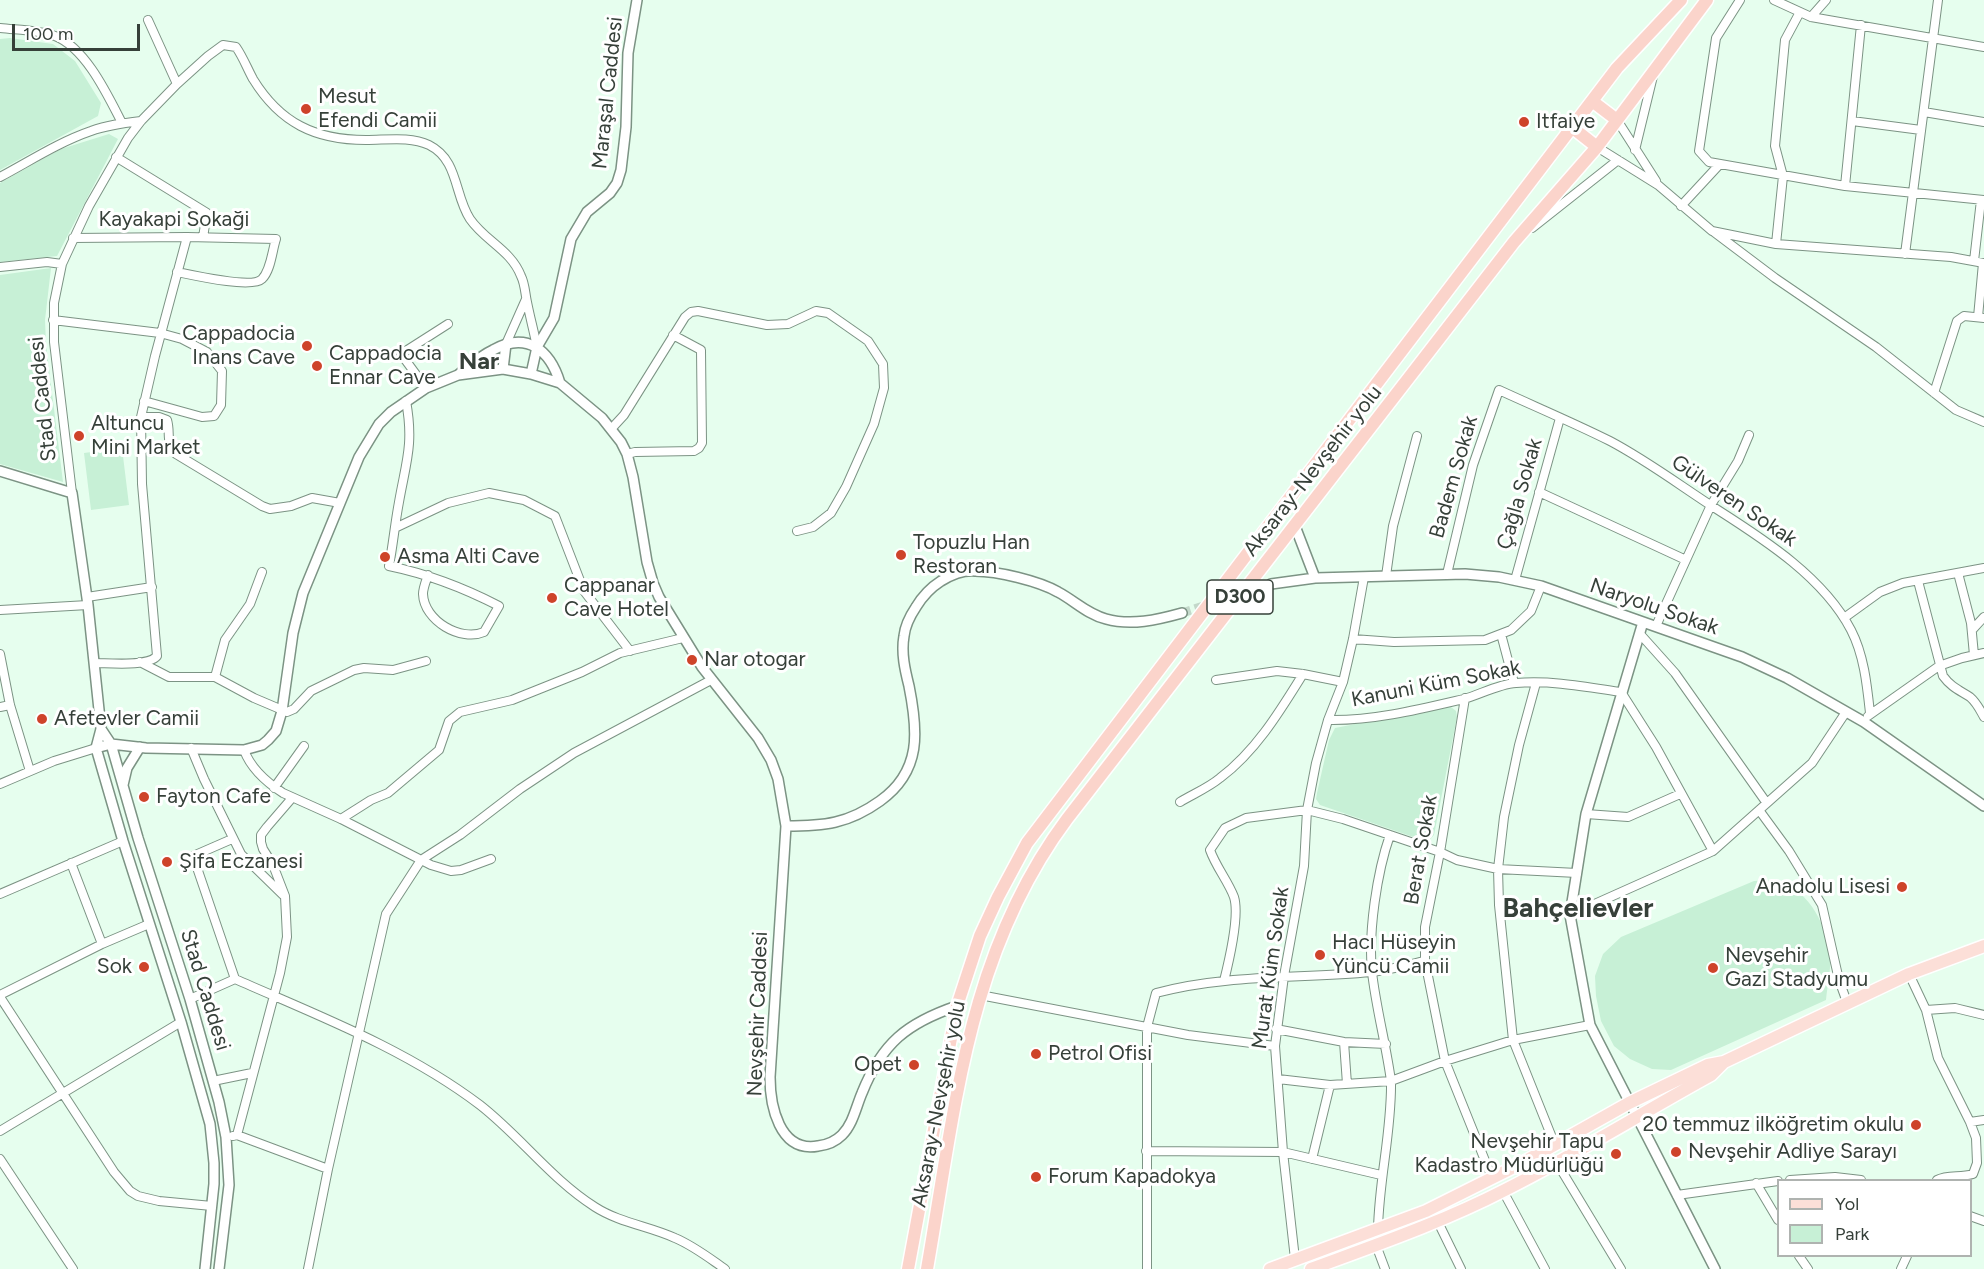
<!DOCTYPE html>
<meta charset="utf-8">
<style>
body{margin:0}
#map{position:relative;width:1984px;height:1269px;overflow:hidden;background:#e6feee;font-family:Figtree,sans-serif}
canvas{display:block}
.legend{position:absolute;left:1777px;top:1179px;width:195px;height:78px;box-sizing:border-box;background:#fff;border:2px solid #afb3b0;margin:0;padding:8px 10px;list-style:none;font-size:18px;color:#364039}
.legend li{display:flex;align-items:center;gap:12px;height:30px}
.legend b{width:30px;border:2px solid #afb3b0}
.scale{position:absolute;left:12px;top:24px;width:128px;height:27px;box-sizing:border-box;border:3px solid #364039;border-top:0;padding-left:8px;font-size:18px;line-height:21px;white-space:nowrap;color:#364039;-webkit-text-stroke:4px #fff;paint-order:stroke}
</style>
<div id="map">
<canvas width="1984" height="1269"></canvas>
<ul class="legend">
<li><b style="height:8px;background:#fcdfd8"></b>Yol</li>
<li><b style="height:16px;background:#c7f0d6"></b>Park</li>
</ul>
<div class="scale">100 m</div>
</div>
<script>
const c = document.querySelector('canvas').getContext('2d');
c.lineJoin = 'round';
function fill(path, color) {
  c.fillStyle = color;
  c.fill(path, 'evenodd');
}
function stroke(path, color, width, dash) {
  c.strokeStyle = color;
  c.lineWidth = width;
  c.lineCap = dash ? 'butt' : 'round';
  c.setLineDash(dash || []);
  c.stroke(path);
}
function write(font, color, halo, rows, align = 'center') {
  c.font = font + ' Figtree,sans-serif';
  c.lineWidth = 6;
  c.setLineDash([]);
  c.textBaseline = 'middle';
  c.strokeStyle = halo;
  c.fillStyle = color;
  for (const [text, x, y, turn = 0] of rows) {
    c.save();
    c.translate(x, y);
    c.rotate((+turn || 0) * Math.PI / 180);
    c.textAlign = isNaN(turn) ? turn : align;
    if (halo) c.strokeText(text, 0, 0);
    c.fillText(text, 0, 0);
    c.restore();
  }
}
fill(new Path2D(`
 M10,38L53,44L75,61L101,103L98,116L0,170V39Z
 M109,134L118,139L57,256L0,262V183L61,149Z
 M51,268L45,320L46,344L63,482L0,464V275Z
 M122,448L129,505L91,510L84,453Z
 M1444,707H1451L1456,711L1457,717L1434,835L1428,842L1320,805L1316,799L1317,793L1329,740L1335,728Z
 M1754,881C1761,881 1771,879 1778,881C1811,892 1827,926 1830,958C1831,971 1827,987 1826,1000L1671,1070L1652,1069L1630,1059L1614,1046L1601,1021L1596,996L1595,976L1603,954L1621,937Z`), '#c7f0d6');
stroke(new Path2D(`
 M1182,613L1271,584`), '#c3d8ca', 9, [9, 4.5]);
const minor = new Path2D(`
 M1740,0L1716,38L1699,151L1709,162L1845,186L1984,200
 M1774,0L1811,17L1984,47
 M1811,17L1826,0
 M148,20L177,84
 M0,28C18,30 39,30 55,36C86,48 108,96 122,123
 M1924,112L1984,122
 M1617,120L1656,181
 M1852,121L1921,130
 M1597,147L1658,185L1712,231L1776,244L1951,257L1984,263
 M1635,150L1653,76
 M116,157L207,213L203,237
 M0,177C30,161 59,142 91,131C107,125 124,123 141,121
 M1845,186L1861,25
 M1681,206L1719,165
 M1532,228L1618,160
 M1714,232L1775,278L1876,347L1956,410L1984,422
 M73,238L187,237L276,239C272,251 271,270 262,279C252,289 192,275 177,272
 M1776,244L1783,176L1775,146L1785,40L1800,12
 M1905,254L1938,0
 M1974,261L1981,200
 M0,267L47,262L62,264
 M1978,317L1983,263
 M53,320L160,333L182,339L207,352L222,371L221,405L214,416L202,417L144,401
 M506,344L526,299
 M426,388L401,354L448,324
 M1934,393L1957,321L1964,316L1984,318
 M406,401C414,444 406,462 399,502C395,523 393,545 389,566C428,574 464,588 499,606L484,632C461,642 424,621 423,594C423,588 426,581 428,575
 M141,417H159L167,420C171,433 165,443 176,454L262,506L270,509L291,506L312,498L340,503
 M612,428L624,415L685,317L691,312L698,311L767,325L788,324L816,311L828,313L868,341L883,364L884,388L874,424L846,487L831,513L813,527L797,531
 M627,454L635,452L694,451L699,448L702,443L701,350L673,335
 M1539,492L1686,560
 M72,493L54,342V303L62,264L89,206L128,138L141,121L177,84L208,56L223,45L236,47C243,57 247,68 253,79C280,123 315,140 366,140C387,140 410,136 429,145C459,160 454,195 470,219C485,241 511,250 521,276C525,284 525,293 527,302C530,317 534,332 537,347
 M395,528L448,503L489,493L524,500L555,516L584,591L630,651
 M1958,573L1971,623L1974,655
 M1447,574L1473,465L1499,390C1536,407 1574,423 1610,441C1648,461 1682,487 1718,510C1765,540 1824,578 1851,630C1864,655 1867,685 1870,713
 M1386,576L1393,526L1417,436
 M1515,580L1560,418
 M1918,581L1943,676C1951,687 1959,690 1970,697C1977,703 1980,710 1984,717
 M87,597L152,587
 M0,610L88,605
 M1844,618L1880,592L1903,583L1984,568
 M1656,626L1711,505L1738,461L1749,435
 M1972,630L1984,617
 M1501,634L1514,683
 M1640,634L1675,673L1766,802
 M1353,639L1394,642L1485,640L1511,630L1531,611L1541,586
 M0,654L10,705L30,771
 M140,662L169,677H215L254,698L287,712L294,709L311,691L354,670L364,668L393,670L426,661
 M94,663C109,663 148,667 157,656L142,484L141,417L155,356L187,237
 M215,677L225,640L250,604L262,572
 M1216,680L1277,671L1303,674L1343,682
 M1536,683L1519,745L1504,817L1498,869L1499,905L1513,1040L1555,1145
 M1465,698L1440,852L1425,927V961L1445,1061L1492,1178
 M0,707L10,705
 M1868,716L1939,666L1962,658L1984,653
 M1328,720C1373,721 1421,709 1464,699C1481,694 1499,684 1516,683C1552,680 1587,687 1621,692L1656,747L1713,851
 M191,748L204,779L241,854L283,895
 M244,750C251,769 266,782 283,793L341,819L431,865L451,871L461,870L491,859
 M0,784L54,761L96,748
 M274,788L304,746
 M1180,802C1193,794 1208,788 1220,778C1256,751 1280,711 1303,674
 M1759,810L1789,851L1822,905L1839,980L1848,1005
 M1586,814L1628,817L1680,794
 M341,819L371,800L388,793L439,750L449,721L460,712L512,700L582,672L620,653L683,638
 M232,839L193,856L235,979
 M71,863L102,944
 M0,894L123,841
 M1570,915L1713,851L1812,763L1846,712
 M1909,974L1926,1010L1938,1058L1970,1122L1976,1138L1977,1163L1973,1174C1960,1178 1948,1174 1937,1180
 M1224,981C1229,961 1240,916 1234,897C1228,881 1216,867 1210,850L1225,828L1246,818L1307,810L1343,819L1440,852L1457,860L1498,869L1577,873
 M0,995L102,944L149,924
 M980,995L1188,1035L1275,1046
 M0,997L114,1172L130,1191L138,1196L159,1201L212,1206
 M190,999L235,979C319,1016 406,1049 480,1105C521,1137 551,1179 595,1207C620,1223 649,1226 675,1238C694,1246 709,1258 725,1269
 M1926,1010L1955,1008L1984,1015
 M1276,1029L1344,1042L1386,1044
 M1344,1042L1347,1084
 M1278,1079L1330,1085L1391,1081L1445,1061L1513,1040L1590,1025
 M213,1081L252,1073
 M1970,1122L1984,1120
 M0,1131L181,1022
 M237,1135L280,973L287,937L285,896L273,865L263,849L261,842V835L267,827L292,798
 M233,1136L237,1135L328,1169
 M1146,1151L1283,1152L1381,1175
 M0,1159L73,1269
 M1312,1159L1330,1085
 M1557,1163L1621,1269
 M1790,1180L1835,1177L1861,1180
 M1756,1183L1778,1220
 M1503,1191L1545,1269
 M1677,1195L1778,1181
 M1970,1216L1984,1221
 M1437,1220L1461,1269
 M1378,1229C1379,1179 1392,1130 1391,1081C1386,1044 1376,1008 1372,972C1368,932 1377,872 1390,835
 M1376,1245L1385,1269
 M1799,1256L1808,1269
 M1295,1259L1283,1152L1275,1046L1284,976L1304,866L1307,810L1316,763L1328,720L1343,682L1353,639L1364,577
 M308,1269L328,1169L386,914L421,860L460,835L520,789L574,753L711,680
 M1147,1269V1027L1156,993C1226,974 1299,979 1371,972C1389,970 1407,965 1425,961
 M1901,1269L1907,1256`);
const tertiary = new Path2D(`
 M503,369L506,344
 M531,374L537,347L554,318L571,239L587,212L610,193L617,183L621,170L626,127L628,53L637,0
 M458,375C469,366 480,356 493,350C527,331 550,350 560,383
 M0,471L72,493L88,605L101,729L96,748L123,841L181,1022L210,1124L214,1163V1184L205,1269
 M1295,526L1315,578
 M1271,584L1315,578L1465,574L1499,577L1541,586L1742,657L1787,678L1864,722L1984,806
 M1643,622L1586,814L1570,915L1590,1025L1715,1269
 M101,729L111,744L138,838L190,999L219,1102L226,1137L229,1185L219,1269
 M96,748L111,744L146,748L244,750L262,745L268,740L276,731L282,711L293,633L303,593L359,457L379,424L391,412L426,388L458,375L503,369L531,374L560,383L602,418L621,442L627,454L633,477L647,562L653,583L659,597L702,667L758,738L771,760L778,779L786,826L770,1077C770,1105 779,1153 818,1146C827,1145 836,1141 842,1135C853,1124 856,1107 862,1093C882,1043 907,1023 957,1006
 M123,785L127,768L140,747
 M786,826C824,826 848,824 880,801C922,771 918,731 909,686C905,670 901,653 904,636C905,626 910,616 916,607C922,597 930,588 941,581C951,575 963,570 975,571C997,571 1039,581 1058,592C1075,601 1087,614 1106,619C1131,626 1157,620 1182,613`);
const primary = new Path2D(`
 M1270,1269L1426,1211L1522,1163L1629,1103L1708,1065L1724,1062L1909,974L1984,946
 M1311,1269C1376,1245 1443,1222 1505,1190C1575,1155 1642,1113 1711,1075L1724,1062`);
const trunk = new Path2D(`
 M1592,101L1617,120
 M1573,128L1597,147
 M908,1269L957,1006L980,936L998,897L1027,843L1617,68L1681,0
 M927,1269C955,1110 967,953 1067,819L1514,242L1597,147L1707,0`);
stroke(minor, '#7c9384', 10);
stroke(tertiary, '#7c9384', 12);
stroke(primary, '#fff', 15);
stroke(trunk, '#fff', 15);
stroke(minor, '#fff', 8);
stroke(tertiary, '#fff', 9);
stroke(primary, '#fcdfd8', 12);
stroke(trunk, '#fbd4cb', 12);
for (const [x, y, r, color] of [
 [306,109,6,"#ce432a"],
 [1524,122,6,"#ce432a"],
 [307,346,6,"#ce432a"],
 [317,366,6,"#ce432a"],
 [79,436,6,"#ce432a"],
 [901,555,6,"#ce432a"],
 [385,557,6,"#ce432a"],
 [552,598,6,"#ce432a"],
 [692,660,6,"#ce432a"],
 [42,719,6,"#ce432a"],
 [144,797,6,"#ce432a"],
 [167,862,6,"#ce432a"],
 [1902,887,6,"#ce432a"],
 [1320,955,6,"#ce432a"],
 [144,967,6,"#ce432a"],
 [1713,968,6,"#ce432a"],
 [1036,1054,6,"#ce432a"],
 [914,1065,6,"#ce432a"],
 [1916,1125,6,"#ce432a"],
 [1676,1152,6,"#ce432a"],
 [1616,1154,6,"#ce432a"],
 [1036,1177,6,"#ce432a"]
]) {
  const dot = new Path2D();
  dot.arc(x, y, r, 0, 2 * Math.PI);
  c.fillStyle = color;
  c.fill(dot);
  stroke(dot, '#fff', 2);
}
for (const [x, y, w] of [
 [1240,597,66]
]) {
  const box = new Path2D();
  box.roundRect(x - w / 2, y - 17, w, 34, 4.5);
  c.fillStyle = '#fff';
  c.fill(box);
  stroke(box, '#364039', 1.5);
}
write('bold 20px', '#364039', null, [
 ["D300",1240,597]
]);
write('21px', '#364039', '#fff', [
 ["Maraşal Caddesi",608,93,-84],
 ["Kayakapi Sokaği",174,220],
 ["Stad Caddesi",43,399,-96],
 ["Aksaray-Nevşehir yolu",1313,471,-52],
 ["Badem Sokak",1454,477,-74],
 ["Çağla Sokak",1520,494,-74],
 ["Gülveren Sokak",1734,501,34],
 ["Naryolu Sokak",1654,607,19],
 ["Kanuni Küm Sokak",1436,684,-11],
 ["Berat Sokak",1421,850,-80],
 ["Murat Küm Sokak",1271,968,-82],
 ["Stad Caddesi",205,990,73],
 ["Nevşehir Caddesi",758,1014,-88],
 ["Aksaray-Nevşehir yolu",939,1104,-79]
]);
write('21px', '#364039', '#fff', [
 ["Mesut",318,97],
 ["Efendi Camii",318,121],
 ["Itfaiye",1536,122],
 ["Cappadocia",295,334,"right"],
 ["Inans Cave",295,358,"right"],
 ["Cappadocia",329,354],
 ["Ennar Cave",329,378],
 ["Altuncu",91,424],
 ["Mini Market",91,448],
 ["Topuzlu Han",913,543],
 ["Restoran",913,567],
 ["Asma Alti Cave",397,557],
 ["Cappanar",564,586],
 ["Cave Hotel",564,610],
 ["Nar otogar",704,660],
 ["Afetevler Camii",54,719],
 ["Fayton Cafe",156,797],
 ["Şifa Eczanesi",179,862],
 ["Anadolu Lisesi",1890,887,"right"],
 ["Hacı Hüseyin",1332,943],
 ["Yüncü Camii",1332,967],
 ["Nevşehir",1725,956],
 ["Gazi Stadyumu",1725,980],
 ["Sok",132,967,"right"],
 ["Petrol Ofisi",1048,1054],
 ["Opet",902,1065,"right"],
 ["20 temmuz ilköğretim okulu",1904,1125,"right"],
 ["Nevşehir Tapu",1604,1142,"right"],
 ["Kadastro Müdürlüğü",1604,1166,"right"],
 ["Nevşehir Adliye Sarayı",1688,1152],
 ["Forum Kapadokya",1048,1177]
], 'left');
write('bold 24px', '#364039', '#fff', [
 ["Nar",479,362]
]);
write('bold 27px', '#364039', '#fff', [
 ["Bahçelievler",1578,909]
]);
</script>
